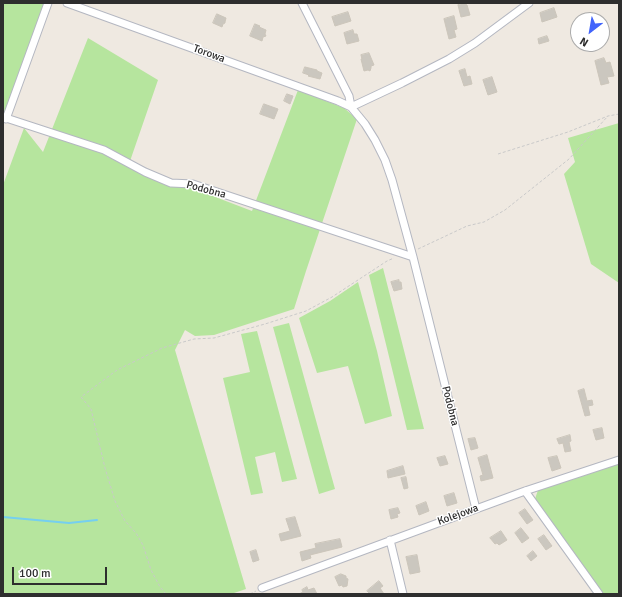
<!DOCTYPE html>
<style>
body{margin:0}
#map{position:relative;width:622px;height:597px;overflow:hidden;background:#efe9e1;font-family:Signika,sans-serif}
canvas{display:block}
.frame{position:absolute;inset:0;border:4px solid #2e2e2e;pointer-events:none}
.north{position:absolute;left:570px;top:12px;width:40px;height:40px;box-sizing:border-box;background:#fff;border:1px solid #ababab;border-radius:50%;rotate:211deg;font-size:11px;font-weight:700;line-height:16px;text-align:center;color:#2e2e2e}
.north::after{content:'';display:block;margin:auto;width:14px;height:18px;background:#4264fb;clip-path:polygon(50% 0,100% 100%,50% 72%,0 100%)}
.scale{position:absolute;left:12px;top:567px;width:95px;height:18px;box-sizing:border-box;border:2px solid #2e2e2e;border-top:0;padding-left:5px;font-size:12px;line-height:14px;white-space:nowrap;color:#2e2e2e;-webkit-text-stroke:3px #fff;paint-order:stroke}
</style>
<div id="map">
<canvas width="622" height="597"></canvas>
<div class="frame"></div>
<div class="north">N</div>
<div class="scale">100 m</div>
</div>
<script>
const c = document.querySelector('canvas').getContext('2d');
c.lineJoin = 'round';
function fill(path, color) {
  c.fillStyle = color;
  c.fill(path, 'evenodd');
}
function stroke(path, color, width, dash) {
  c.strokeStyle = color;
  c.lineWidth = width;
  c.lineCap = dash ? 'butt' : 'round';
  c.setLineDash(dash || []);
  c.stroke(path);
}
function write(font, color, halo, rows, align = 'center') {
  c.font = font + ' Signika,sans-serif';
  c.lineWidth = 3;
  c.setLineDash([]);
  c.textBaseline = 'middle';
  c.strokeStyle = halo;
  c.fillStyle = color;
  for (const [text, x, y, turn = 0] of rows) {
    c.save();
    c.translate(x, y);
    c.rotate((+turn || 0) * Math.PI / 180);
    c.textAlign = isNaN(turn) ? turn : align;
    if (halo) c.strokeText(text, 0, 0);
    c.fillText(text, 0, 0);
    c.restore();
  }
}
fill(new Path2D(`
 M3,3H46L6,110L3,112Z
 M88,38L158,80L129,164L252,211L298,90L344,108L357,119L306,271L294,309L214,335L195,336L185,330L175,350L246,589L231,594H3V185L24,128L43,152Z
 M619,123V283L591,264L564,174L575,162L568,138Z
 M383,268L424,429L407,430L369,275Z
 M358,282L377,351L392,416L365,424L348,366L317,373L299,318L330,301Z
 M289,323L335,489L319,494L273,327Z
 M257,331L297,479L282,482L275,452L255,457L263,493L251,495L223,378L250,372L241,334Z
 M619,464V594H602L535,499L538,490Z`), '#b6e59e');
stroke(new Path2D(`
 M3,517L69,523L97,520`), '#75cff0', 2);
const building = new Path2D(`
 M464,3L467,5L470,15L461,17L458,5Z
 M554,8L557,17L542,22L540,13Z
 M348,12L351,21L335,26L332,17Z
 M217,14L226,18L225,22V23L223,24L222,27L213,23Z
 M454,16L457,29L454,30L456,37L449,39L444,19Z
 M255,24L260,26L259,27L266,30L265,34L266,36L263,37L262,41L250,36Z
 M353,30L354,34H357L359,41L347,44L344,33Z
 M547,36L549,41L539,44L538,39Z
 M369,53L374,65L371,66V68L370,71L368,70L364,71L361,59H362L361,55Z
 M604,58L606,63L610,62L614,76L607,77L609,83L601,85L595,61Z
 M305,67L317,70V71L322,73L320,79L308,76L309,75L303,73Z
 M465,69L467,77L470,76L472,84L464,86L459,71Z
 M492,77L497,92L488,95L483,80Z
 M287,94L293,96L290,104L284,101Z
 M264,104L278,109L274,119L260,114Z
 M399,280V282H401L402,289L394,291L391,282Z
 M584,389L587,401L592,400L593,405L588,406L590,415L585,416L578,391Z
 M602,428L604,438L596,440L593,430Z
 M570,435L571,441L569,442L571,451L565,452L563,443L559,444L557,439Z
 M475,438L478,448L471,450L468,439Z
 M487,455L493,478L481,481L480,476L483,475L478,458Z
 M445,456L448,464L440,466L437,458Z
 M557,456L561,468L552,471L548,458Z
 M403,466L405,474L388,478L387,471Z
 M406,477L408,488L404,489L401,478Z
 M454,493L457,503L447,506L444,496Z
 M426,502L429,511L419,515L416,506Z
 M398,508L400,513L397,514L398,517L391,519L389,510Z
 M525,509L533,520L527,524L519,513Z
 M295,517L301,536L281,541L279,534L290,531L286,519Z
 M521,528L529,538L522,543L515,533Z
 M501,531L507,540L499,545L497,543L495,544L490,538Z
 M544,535L552,546L546,550L538,539Z
 M340,539L342,547L310,555L311,558L302,561L300,552L316,548L315,544Z
 M256,550L259,560L253,562L250,552Z
 M533,551L537,556L531,561L527,556Z
 M417,555L420,572L410,574L406,557Z
 M341,574L346,576V578L348,579L347,586L343,587L342,585L339,586L335,577Z
 M379,581L383,586L380,588L384,594H370L367,591Z
 M307,587L308,590L314,588L317,594H299L303,592L302,590Z`);
fill(building, '#cbc7bf');
stroke(building, '#cbc5ba', 1);
const minor = new Path2D(`
 M67,3L338,101L351,107L365,124L375,140L385,160L392,180L413,257L476,509
 M302,3L349,96L351,107
 M351,107L402,83L449,59L475,43L529,3
 M3,117L104,150L145,172L171,183L193,184L413,257
 M6,119L48,3
 M525,491L599,594
 M390,540L403,594
 M262,588L476,509L525,491L619,460`);
stroke(minor, '#b4b7c1', 9);
stroke(new Path2D(`
 M498,154L568,132L608,116L619,114
 M418,249L467,226L484,222L505,210L569,159L608,116
 M166,594L160,587L151,570L143,545L136,533L125,521L115,501L105,468L91,409L81,397L117,370L162,348L194,339L214,338L265,324L306,311L332,297L387,261L394,258
 M250,594L256,591`), '#c9c9c9', 1, [3, 2]);
stroke(minor, '#fff', 7);
write('11px', '#2e2e2e', '#fff', [
 ["Torowa",209,54,20],
 ["Podobna",206,190,15],
 ["Podobna",450,406,76],
 ["Kolejowa",458,515,-20]
]);
</script>
